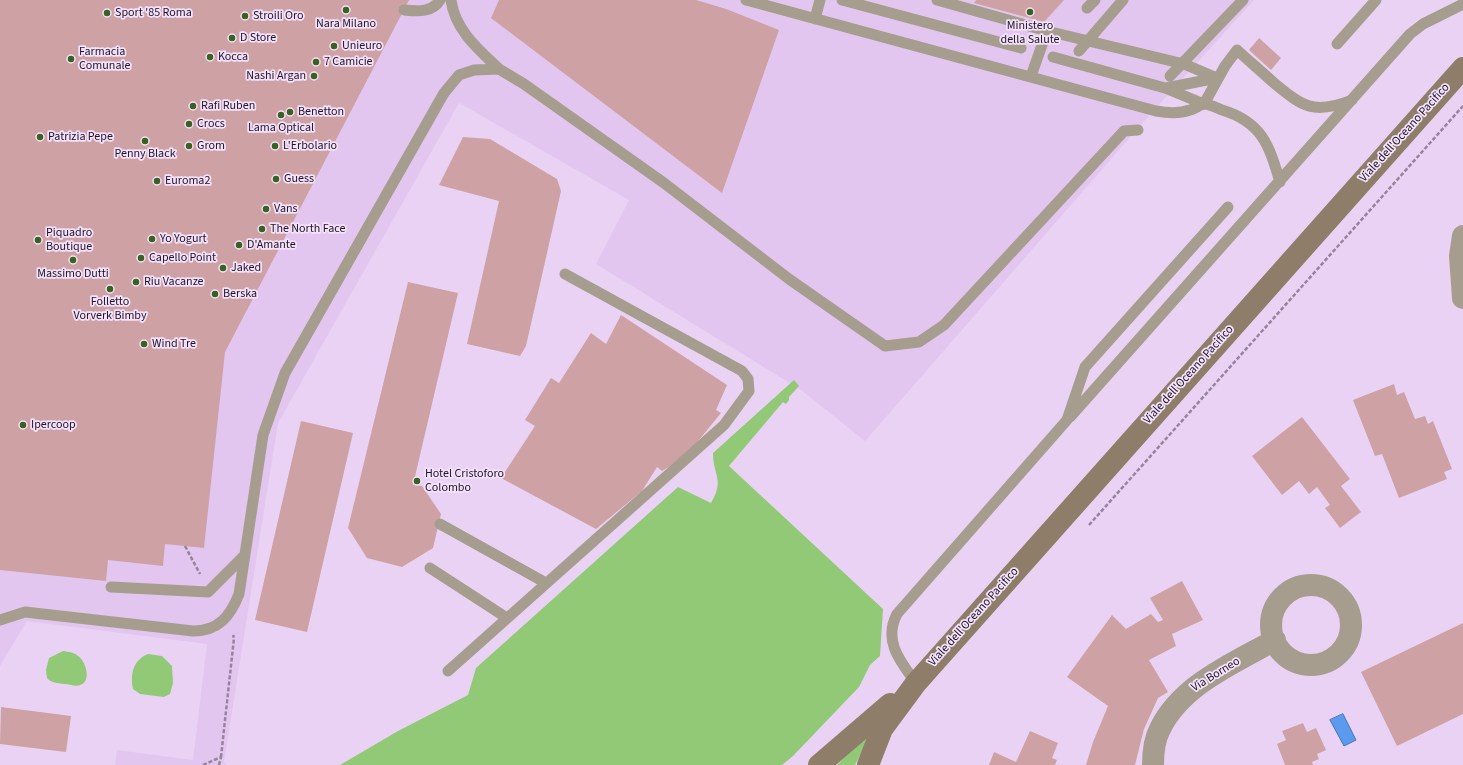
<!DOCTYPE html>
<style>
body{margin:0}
canvas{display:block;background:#e9d2f4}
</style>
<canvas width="1463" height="765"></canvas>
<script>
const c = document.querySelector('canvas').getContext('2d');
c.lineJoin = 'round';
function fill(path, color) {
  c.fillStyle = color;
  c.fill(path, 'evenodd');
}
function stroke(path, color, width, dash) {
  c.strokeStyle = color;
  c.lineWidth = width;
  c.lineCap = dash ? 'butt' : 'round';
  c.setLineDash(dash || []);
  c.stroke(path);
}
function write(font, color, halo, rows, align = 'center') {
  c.font = font + ' "Source Sans 3",sans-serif';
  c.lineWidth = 3.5;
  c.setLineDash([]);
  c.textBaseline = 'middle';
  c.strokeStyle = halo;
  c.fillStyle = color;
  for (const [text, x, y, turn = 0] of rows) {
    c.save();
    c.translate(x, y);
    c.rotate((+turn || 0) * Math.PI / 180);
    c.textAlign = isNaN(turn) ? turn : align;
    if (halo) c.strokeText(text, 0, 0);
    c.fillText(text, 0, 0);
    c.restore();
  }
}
fill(new Path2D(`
 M0,0H1254L1146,119L865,441L801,390L596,264L629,200L459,103L278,423L224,762L227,765H115L117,750L193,760L207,644L27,621L0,666Z`), '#e2c6ef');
fill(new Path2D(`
 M794,380L799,386L789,397V400L786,404L783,402L729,466L883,609L880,656L870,665L859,687L793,756L782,765H340L398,731L468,695L476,668L678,487L711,503C725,479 713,476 713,453Z
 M63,651C69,652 74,652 78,656C86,661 92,682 80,685C76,687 69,684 64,684C58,683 51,683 47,678L46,670L49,658Z
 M148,654L162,656L172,666L173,683L170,694L164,697L140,694L133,689C130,674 133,660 148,654Z
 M865,737L869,738L855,765H837Z`), '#92c976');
const water = new Path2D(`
 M1343,714L1356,740L1344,746L1330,720Z`);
fill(water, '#5a9bef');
stroke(water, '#4873b2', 1);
fill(new Path2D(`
 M0,0H409L225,352L204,548L165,544L163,566L108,560L106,581L0,570Z
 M499,0H696L726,9L779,30L722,193L491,18Z
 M976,0H1064L1044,22L974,3Z
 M1259,38L1281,58L1271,70L1249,50Z
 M463,137L490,139L557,179L561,191L526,346L520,356L467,344L499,201L439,185Z
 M408,282L458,293L413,485L422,486L441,514L433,548L402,567L367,558L348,528Z
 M621,315L727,385L716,410L721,413L685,457L662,471L657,467L642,491L596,529L501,478L535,426L525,420L551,378L559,383L591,333L606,344Z
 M1394,384L1397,395L1404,392L1415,419L1425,416L1428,424L1433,421L1452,469L1444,472L1447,479L1399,498L1382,454L1375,456L1353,400Z
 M1302,417L1350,479L1341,486L1361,512L1340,528L1325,508L1330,505L1317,487L1309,494L1299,481L1282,495L1252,456Z
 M301,421L353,433L307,632L255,620Z
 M1182,581L1203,620L1172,634L1176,646L1149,660L1168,692L1158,698L1144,729L1135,765H1086L1093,742L1108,706L1067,677L1112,615L1126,629L1151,614L1158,622L1163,620L1150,598Z
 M1463,623V714L1397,746L1361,672Z
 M1,707L71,716L66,752L0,744Z
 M1303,723L1307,732L1316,728L1326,750L1317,754L1319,759L1312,762L1313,765H1285L1277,744L1286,740L1282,731Z
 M1030,731L1058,743L1052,758L1057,760L1055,765H989L994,752L1016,762Z`), '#cea2a4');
stroke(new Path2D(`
 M1089,525L1463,106
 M185,546L200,574
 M221,757L234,638L233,635
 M203,765L221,757L219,765`), '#96849d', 2.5, [4, 2]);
stroke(new Path2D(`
 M451,0C455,30 478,49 499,69
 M746,0L1156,111C1167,113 1179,114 1190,110C1194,109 1200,105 1204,104C1209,104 1217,108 1222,110C1262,122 1269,145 1280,182
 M842,0L1021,48
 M937,0L1047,31L1184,64L1217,78
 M1087,8L1095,0
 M404,10C417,11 432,13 440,0
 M815,19L820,0
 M1337,44L1376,0
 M1079,51L1123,0
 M1053,57L1165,88L1204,104L1225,66L1237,50C1249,61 1262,72 1274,83C1303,107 1314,115 1352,100
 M1031,76L1047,31
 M1170,76L1243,0
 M1166,88L1217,78
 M1070,417L1410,34L1423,24L1463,4
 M440,524L546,583
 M430,568L507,618
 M111,587L208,592L244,556
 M0,620L25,612L193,631C218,631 230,617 239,594L263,435L285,373L444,93L459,75L474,70L499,69L524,84L664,183L789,279L885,346L919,342L944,325L1124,131L1138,130
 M448,671L724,425L749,391L748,379L742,371L565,274
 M916,683C900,661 883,641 897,614L1067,420L1085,367L1228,207`), '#a79d8f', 11);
stroke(new Path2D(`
 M1463,236L1460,256L1463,298
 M1271 625a40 40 0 1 1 80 0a40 40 0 1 1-80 0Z
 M1153,765C1153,753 1154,740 1160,729C1181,685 1234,663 1275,640`), '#a79d8f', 22);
stroke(new Path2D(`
 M819,765L890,704
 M868,765L882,729L916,683L1463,68`), '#8e7e69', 22);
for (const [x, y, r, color] of [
 [346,10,4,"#38621f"],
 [1030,12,4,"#38621f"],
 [107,13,4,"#38621f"],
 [245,16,4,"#38621f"],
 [232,38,4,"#38621f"],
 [334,46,4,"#38621f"],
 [210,57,4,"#38621f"],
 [71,59,4,"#38621f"],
 [316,62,4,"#38621f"],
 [314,76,4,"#38621f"],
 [193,106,4,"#38621f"],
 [290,112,4,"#38621f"],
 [281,115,4,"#38621f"],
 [189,124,4,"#38621f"],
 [40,137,4,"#38621f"],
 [145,141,4,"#38621f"],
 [189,146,4,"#38621f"],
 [275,146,4,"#38621f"],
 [276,179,4,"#38621f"],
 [157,181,4,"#38621f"],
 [266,209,4,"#38621f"],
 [262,229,4,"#38621f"],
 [152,239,4,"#38621f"],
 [38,240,4,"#38621f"],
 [239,245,4,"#38621f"],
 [141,258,4,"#38621f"],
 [73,260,4,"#38621f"],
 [223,268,4,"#38621f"],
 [136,282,4,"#38621f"],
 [110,289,4,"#38621f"],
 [215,294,4,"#38621f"],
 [144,344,4,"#38621f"],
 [23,425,4,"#38621f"],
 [417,481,4,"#38621f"]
]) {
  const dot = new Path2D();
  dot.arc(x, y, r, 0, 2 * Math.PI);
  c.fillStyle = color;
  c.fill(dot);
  stroke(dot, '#f4e1fc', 1.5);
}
write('12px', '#1f1622', '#f4e1fc', [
 ["Sport '85 Roma",115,13],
 ["Stroili Oro",253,16],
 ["Nara Milano",346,24,"center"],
 ["Ministero",1030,26,"center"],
 ["della Salute",1030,40,"center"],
 ["D Store",240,38],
 ["Unieuro",342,46],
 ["Farmacia",79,52],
 ["Comunale",79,66],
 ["Kocca",218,57],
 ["7 Camicie",324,62],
 ["Nashi Argan",306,76,"right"],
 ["Rafi Ruben",201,106],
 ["Benetton",298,112],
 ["Crocs",197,124],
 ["Lama Optical",281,128,"center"],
 ["Patrizia Pepe",48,137],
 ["Grom",197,146],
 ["L'Erbolario",283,146],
 ["Penny Black",145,154,"center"],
 ["Guess",284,179],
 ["Euroma2",165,181],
 ["Vans",274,209],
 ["The North Face",270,229],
 ["Piquadro",46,233],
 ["Boutique",46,247],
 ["Yo Yogurt",160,239],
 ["D'Amante",247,245],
 ["Capello Point",149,258],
 ["Jaked",231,268],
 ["Massimo Dutti",73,274,"center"],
 ["Riu Vacanze",144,282],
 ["Berska",223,294],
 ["Folletto",110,302,"center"],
 ["Vorverk Bimby",110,316,"center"],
 ["Wind Tre",152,344],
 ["Ipercoop",31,425],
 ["Hotel Cristoforo",425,474],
 ["Colombo",425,488]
], 'left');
write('12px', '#1f1622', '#f4e1fc', [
 ["Viale dell'Oceano Pacifico",1405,133,-48],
 ["Viale dell'Oceano Pacifico",1189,375,-48],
 ["Viale dell'Oceano Pacifico",974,617,-48],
 ["Via Borneo",1216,675,-32]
]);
</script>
